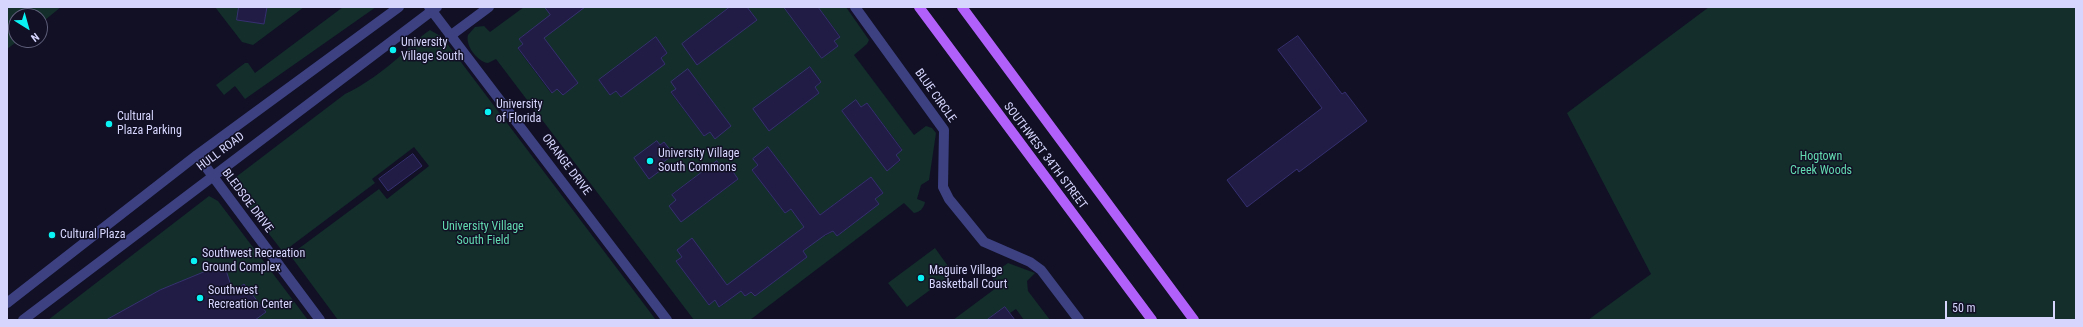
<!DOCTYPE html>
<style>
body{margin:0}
#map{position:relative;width:2083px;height:327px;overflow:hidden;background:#111025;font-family:"Roboto Condensed",sans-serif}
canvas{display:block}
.frame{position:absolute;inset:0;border:8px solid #d6d5fd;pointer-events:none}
.north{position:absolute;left:8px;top:8px;width:40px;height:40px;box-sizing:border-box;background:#111025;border:1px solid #605f7b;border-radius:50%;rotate:143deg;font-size:11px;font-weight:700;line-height:16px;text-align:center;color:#d6d5fd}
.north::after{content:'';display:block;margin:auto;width:14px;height:18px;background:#0af3f4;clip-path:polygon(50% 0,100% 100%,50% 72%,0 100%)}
.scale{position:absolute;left:1945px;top:301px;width:110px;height:18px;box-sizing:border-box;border:2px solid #d6d5fd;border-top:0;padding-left:5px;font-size:12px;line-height:14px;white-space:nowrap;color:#d6d5fd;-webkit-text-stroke:3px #111025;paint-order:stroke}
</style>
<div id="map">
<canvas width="2083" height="327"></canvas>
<div class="frame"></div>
<div class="north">N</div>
<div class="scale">50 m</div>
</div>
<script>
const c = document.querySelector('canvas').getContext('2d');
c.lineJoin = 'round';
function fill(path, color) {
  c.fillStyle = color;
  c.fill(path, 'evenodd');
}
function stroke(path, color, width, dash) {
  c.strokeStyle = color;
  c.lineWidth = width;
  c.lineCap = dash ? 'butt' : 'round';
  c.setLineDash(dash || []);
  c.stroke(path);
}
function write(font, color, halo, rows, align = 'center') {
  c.font = font + ' "Roboto Condensed",sans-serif';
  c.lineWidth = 3;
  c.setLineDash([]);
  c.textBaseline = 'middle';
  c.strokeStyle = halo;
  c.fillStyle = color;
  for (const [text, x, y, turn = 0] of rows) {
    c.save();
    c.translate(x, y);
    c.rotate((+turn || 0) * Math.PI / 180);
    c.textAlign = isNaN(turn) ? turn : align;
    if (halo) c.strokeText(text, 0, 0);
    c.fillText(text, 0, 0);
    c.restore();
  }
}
fill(new Path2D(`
 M7,7H61L40,24V16H16V40H19L7,49Z
 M215,7H239L264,24L267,7H304L253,45L242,42Z
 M343,7H376L245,99L7,279L245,99L235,86L224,95L216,85L245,63H248L255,73Z
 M524,7H730L686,41L689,45L757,20L747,7H784L822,58L838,46L834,41L840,36L818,7H846L869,40L867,44L854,55L914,135L926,126L932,128L936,133L929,180L921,185L917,199L925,202C924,208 920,212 914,213L904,203L750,320H694L496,59L488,63C478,62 465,46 468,35L475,27L484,26L490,32ZM535,27L578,83L563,95L557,89L551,93L518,49L523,44L520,38ZM656,37L667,53L621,97L616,91L610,95L599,80ZM810,67L821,82L815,87L819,93L776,126L754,109ZM688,70L731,126L715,138L710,132L704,136L671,93L676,89ZM856,101L861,107L867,103L902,149L896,155L900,161L887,170L842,111ZM664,142L669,158L662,163L660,145ZM769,148L811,204L796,216L791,209L785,213L752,170L758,165L753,159ZM717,162L721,168L727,164L738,179L700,208L676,200L672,194ZM871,177L883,193L875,199L879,204L837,236L833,231L825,236L813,220ZM799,231L810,246L803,251L807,257L755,296L751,292L745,296L733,281ZM692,239L735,295L720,307L715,300L709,305L676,261L682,257L677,250Z
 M1709,7H2076V320H1588L1651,274L1567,113Z
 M430,30L442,37L656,320H338L290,255L379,189L387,199L429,166L414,147L372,179L375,183L283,252L235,190L232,180L345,94C364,85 383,71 399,57C410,47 418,38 430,30Z
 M209,196L218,201L308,320H48Z
 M935,248L953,273L907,307L888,283Z
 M1008,263L1035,273L1027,281L1028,291L1050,320H1024L1016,309L1010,313L1005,307L989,318L991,320H953L996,288L993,280L994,273Z`), '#132e2b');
const building = new Path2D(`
 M239,7H267L264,24L237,20Z
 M545,7H585L544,38L578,83L563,95L557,89L552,93L518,48L523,44L519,39L550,15Z
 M730,7H747L757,20L697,65L682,44Z
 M784,7H818L840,37L834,41L838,46L822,58Z
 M1298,36L1342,94L1345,92L1367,121L1299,172L1297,169L1247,207L1227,180L1322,108L1278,50Z
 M656,37L667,53L661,58L665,64L621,97L616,91L610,95L599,80Z
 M810,67L821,82L815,87L819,93L769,131L753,109Z
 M688,69L731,126L715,139L710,132L704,136L671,92L676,89L671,82Z
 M856,100L861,107L867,103L902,150L896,155L900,160L887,171L842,111Z
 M657,141L660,145L664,142L671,151L667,154L669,158L662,163L665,167L649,179L634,158Z
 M768,147L820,215L871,177L883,193L875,199L879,204L837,236L833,231L825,235L803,251L807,257L755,296L751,292L745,296L741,291L719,307L715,300L709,305L676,261L682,257L677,250L692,238L727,285L804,227L791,209L785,213L752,170L758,165L753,159Z
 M413,154L422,166L388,191L379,179Z
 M717,161L721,168L727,163L738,179L681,222L669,206L676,200L672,195Z
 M224,264L233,292L244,284L266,312L255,320H106L160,290Z
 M1005,307L1015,320H987Z`);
fill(building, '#211c45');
stroke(building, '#363070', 1);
stroke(new Path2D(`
 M429,7L667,320
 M855,7L944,130L943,187L949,199L984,242L1030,262L1041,270L1079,320
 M450,36L489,7
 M197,155L320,320
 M7,303L197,155L399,7
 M23,320L437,7`), '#3d4182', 10);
stroke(new Path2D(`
 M919,7L1152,320
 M962,7L1194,320`), '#b161f9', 10);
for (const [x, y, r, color] of [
 [393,50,4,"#0af3f4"],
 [488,112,4,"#0af3f4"],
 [109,124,4,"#0af3f4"],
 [650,161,4,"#0af3f4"],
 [52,235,4,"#0af3f4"],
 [194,261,4,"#0af3f4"],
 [921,278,4,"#0af3f4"],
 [200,298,4,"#0af3f4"]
]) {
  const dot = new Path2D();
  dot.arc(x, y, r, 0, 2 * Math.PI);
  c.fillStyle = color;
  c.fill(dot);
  stroke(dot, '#111025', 1.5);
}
write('12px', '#d6d5fd', '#111025', [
 ["University",401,43],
 ["Village South",401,57],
 ["University",496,105],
 ["of Florida",496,119],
 ["Cultural",117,117],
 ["Plaza Parking",117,131],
 ["University Village",658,154],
 ["South Commons",658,168],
 ["Cultural Plaza",60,235],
 ["Southwest Recreation",202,254],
 ["Ground Complex",202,268],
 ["Maguire Village",929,271],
 ["Basketball Court",929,285],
 ["Southwest",208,291],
 ["Recreation Center",208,305]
], 'left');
write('12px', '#d6d5fd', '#111025', [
 ["BLUE CIRCLE",935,96,55],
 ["HULL ROAD",221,152,-37],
 ["SOUTHWEST 34TH STREET",1045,156,53],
 ["ORANGE DRIVE",566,165,53],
 ["BLEDSOE DRIVE",247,201,53]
]);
write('12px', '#63dbb1', '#111025', [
 ["Hogtown",1821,157],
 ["Creek Woods",1821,171],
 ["University Village",483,227],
 ["South Field",483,241]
]);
</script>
